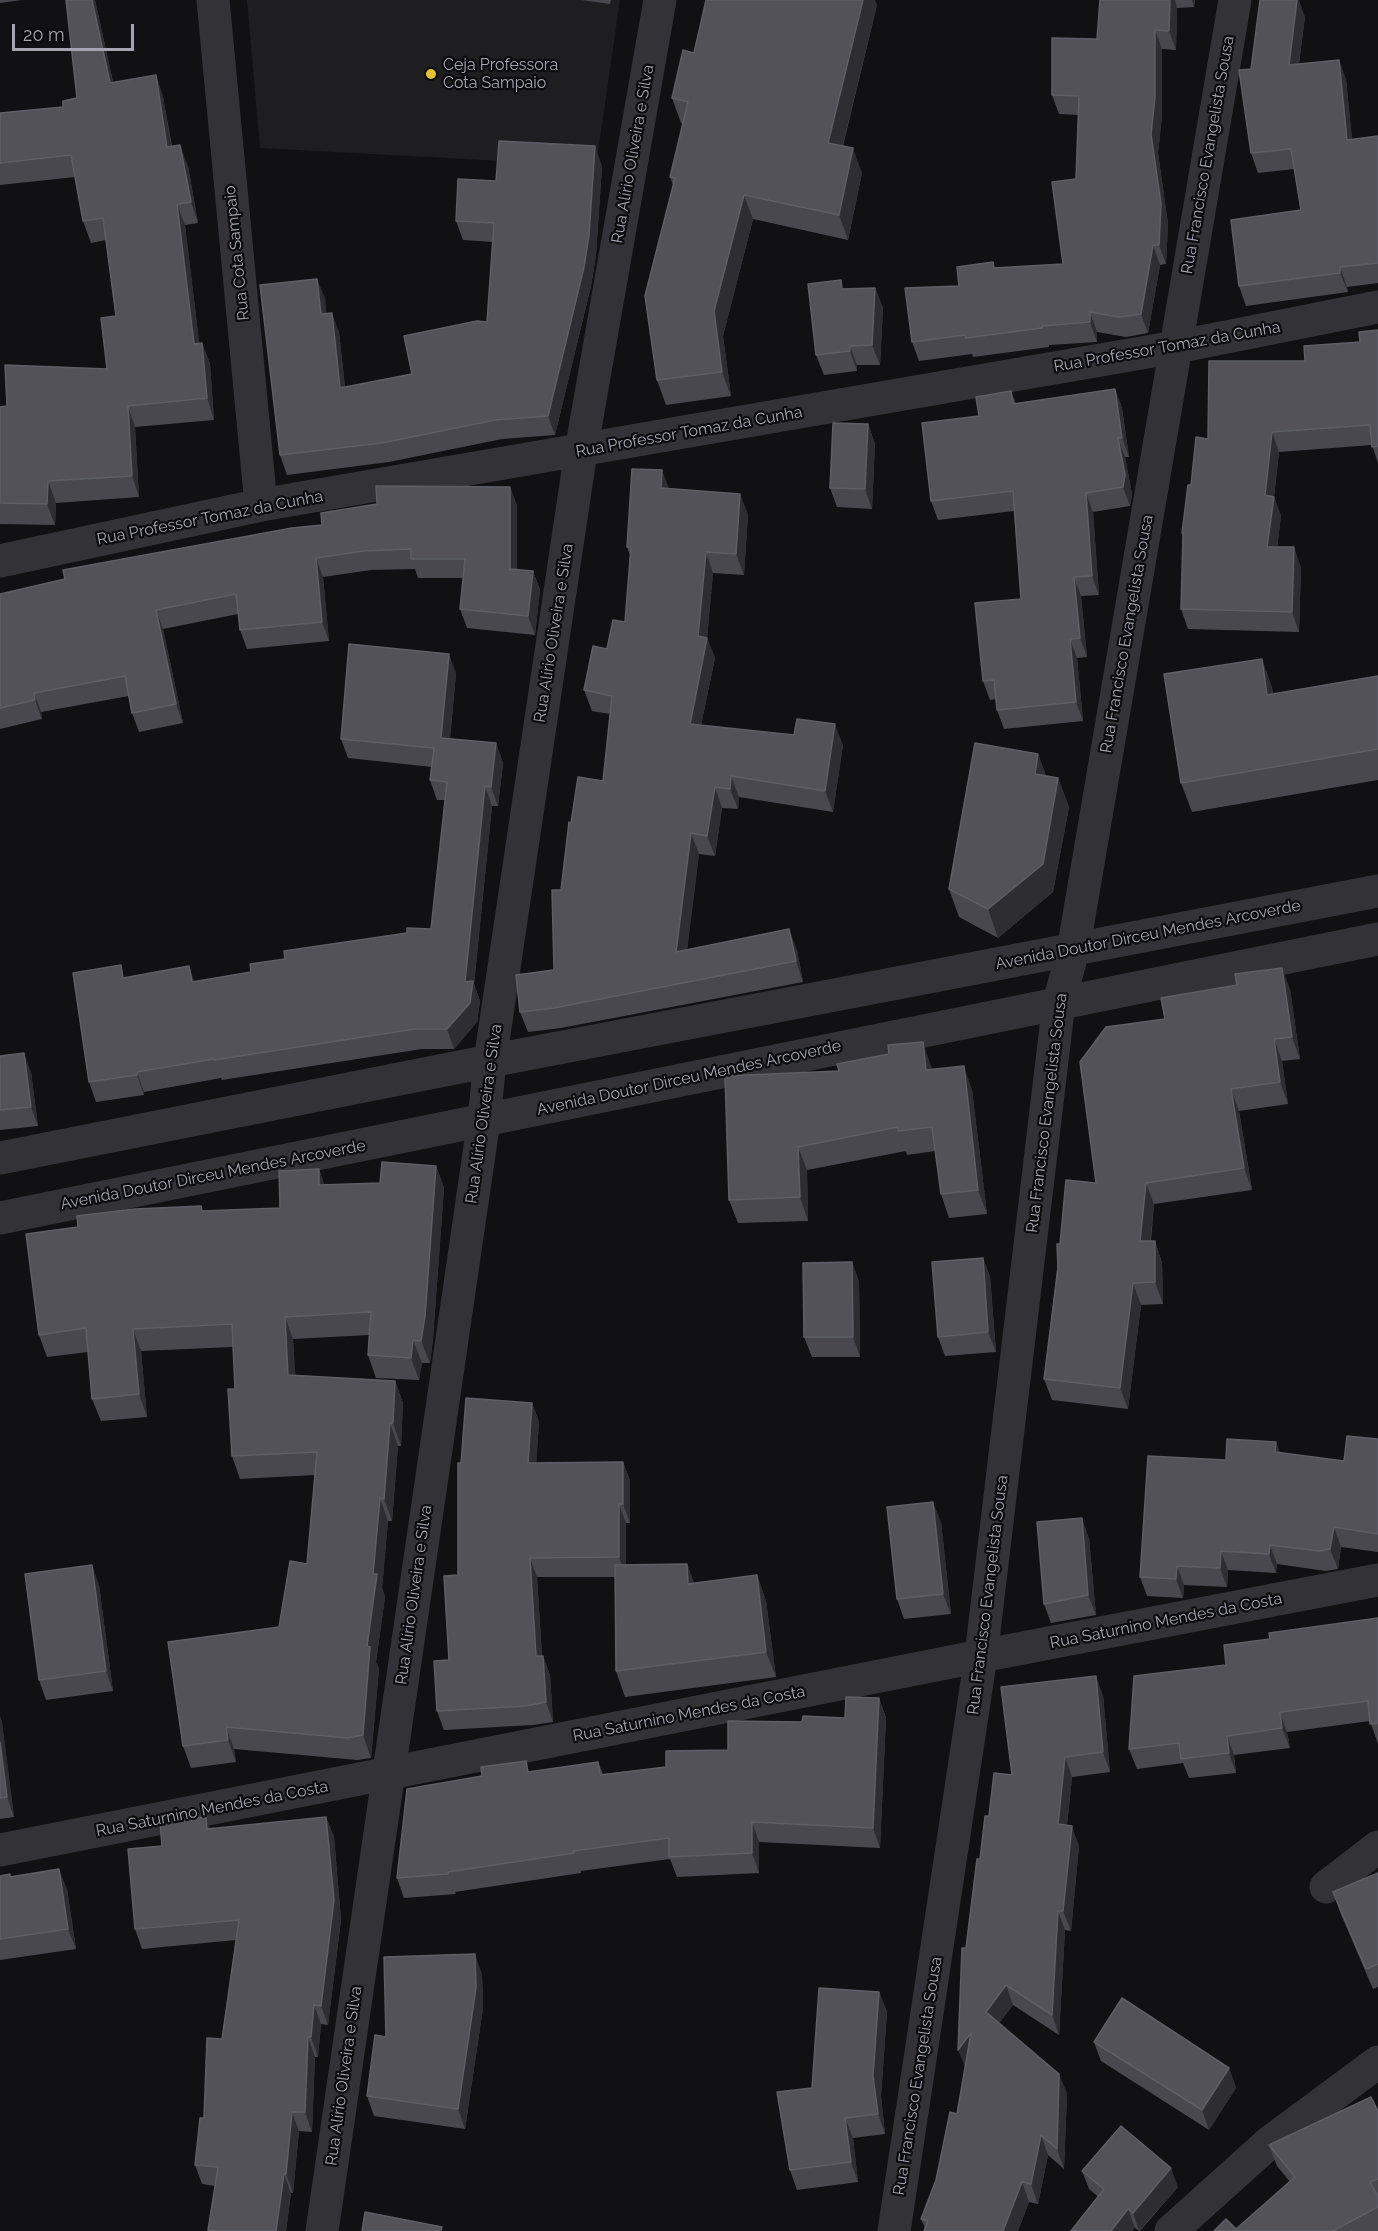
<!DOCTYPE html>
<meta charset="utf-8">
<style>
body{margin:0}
#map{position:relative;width:1378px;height:2231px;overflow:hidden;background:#111113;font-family:Raleway,sans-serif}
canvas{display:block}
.scale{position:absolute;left:12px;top:24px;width:122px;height:27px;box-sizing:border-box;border:3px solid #a3a6b2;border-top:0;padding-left:8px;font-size:18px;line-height:21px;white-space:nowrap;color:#a3a6b2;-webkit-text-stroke:4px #0c0c0e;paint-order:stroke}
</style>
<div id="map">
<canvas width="1378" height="2231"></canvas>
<div class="scale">20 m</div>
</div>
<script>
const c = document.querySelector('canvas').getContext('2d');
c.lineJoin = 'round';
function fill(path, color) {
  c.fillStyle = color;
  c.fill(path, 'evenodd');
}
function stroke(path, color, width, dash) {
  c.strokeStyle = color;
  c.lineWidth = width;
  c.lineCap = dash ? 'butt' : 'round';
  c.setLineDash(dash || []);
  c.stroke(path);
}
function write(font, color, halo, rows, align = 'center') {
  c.font = font + ' Raleway,sans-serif';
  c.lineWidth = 4.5;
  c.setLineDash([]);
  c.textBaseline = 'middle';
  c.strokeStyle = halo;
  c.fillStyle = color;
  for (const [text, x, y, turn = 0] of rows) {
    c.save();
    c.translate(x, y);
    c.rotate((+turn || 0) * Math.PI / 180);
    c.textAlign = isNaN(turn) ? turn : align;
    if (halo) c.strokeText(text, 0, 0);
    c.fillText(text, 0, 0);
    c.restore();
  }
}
fill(new Path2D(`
 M247,0H620L596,166L260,148Z`), '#1e1d20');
stroke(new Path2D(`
 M213,0L261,505
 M0,561L261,505L1176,347L1378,307
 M0,1158L490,1061L1378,891
 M0,1218L1378,939
 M0,1850L981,1656L1378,1580
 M1326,1887L1378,1847
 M322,2231L484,1120L490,1061L581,451L660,0
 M894,2231L981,1656L1059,1002L1073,951L1235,0
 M1171,2231L1270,2142L1378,2062`), '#333337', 33);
fill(new Path2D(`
 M0,0H22L0,3Z
 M66,0H95L113,82L156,75L163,97L172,146L188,166L198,223L185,225L199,343H202L210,364L214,420L135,427L139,497L56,503L55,525L0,524V407L7,406L107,369L116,316L106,240L91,243L83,221L75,177L0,185V113L63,107L77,98Z
 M581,0H611L610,4Z
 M1100,0H1195L1194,7L1177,8L1176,50L1162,49V116L1158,153L1168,224L1166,264L1160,265L1148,333L1126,337L1097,332V342L1049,345V347L973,357L972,354L919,361L912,342L959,286L995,268L1063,264L1076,179L1079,115L1059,114L1052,95L1097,39Z
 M877,5L843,146L862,173L848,240L753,219L723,336L731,396L666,405L657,380L673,185L670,177L683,124L681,123L672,98L694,53Z
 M1305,17L1299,64L1346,79L1352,140L1378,136V283L1347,287L1348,292L1246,306L1239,286L1301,210L1294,169L1258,173L1251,153V69Z
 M602,166L596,255L591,286L555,435L502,439L389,462L287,475L280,455L325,298L326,313L339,332L345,387L412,374L487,322L493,242L463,240L456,221L496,181Z
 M875,288L883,308L880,365H857V371L824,375L816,355L844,289Z
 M1378,330V463L1372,445L1279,452L1274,497L1281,516L1277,547L1301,567L1299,632L1188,629L1181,609L1183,538L1182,533L1191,485L1208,439L1305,361L1360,342Z
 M1115,389L1122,408L1129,457H1125L1132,494L1130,506L1093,512L1099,595L1081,596L1087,657L1077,658L1083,721L1004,729L997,710L996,699L990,700L983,681L1021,599L1014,511L938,520L931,501L979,416L1011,391L1016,404Z
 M868,424L875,444L872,509L837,507L830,488Z
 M510,487L517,506V570L533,571L540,590L535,635L467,628L460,609L463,578H418L415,569L371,570L323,577L329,641L247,649L240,630L238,614L163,629L183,723L139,732L132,713L129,696L41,712L42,719L0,729V594L322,525Z
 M669,489L748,514L744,575L713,573L707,638L715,658L701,725L843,745L833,812L739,797L738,809L722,808L715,856L699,854L687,950H797L803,982L561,1028L528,1032L520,1012L554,970L561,890L571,823L603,781L610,714L592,711L584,690L607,649L625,622L630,555L627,547Z
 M1262,659L1272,688L1273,694L1378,676V780L1192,812L1181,783Z
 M456,673L450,739L496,743L503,763L498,806H492L474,984L480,1001L477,1022L454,1049H422L222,1080L221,1078L144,1092V1095L96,1102L89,1082L126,978L189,966L194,982L251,972L285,959L407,933L431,929L445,800H437L430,780L432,767L348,758L341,739Z
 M1038,754L1046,776L1058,778L1069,807L1053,892L998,938L959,917L949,889Z
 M1290,989L1300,1059L1282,1061L1288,1104L1239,1111L1252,1190L1154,1204L1151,1241H1155L1162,1263L1163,1304L1141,1305L1128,1409L1052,1400L1044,1379L1060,1244L1096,1183L1165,1019Z
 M0,1056L31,1072L38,1126L0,1130Z
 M931,1066L932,1070L972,1090L987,1214L949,1218L941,1194L935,1151L907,1155L906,1151L807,1170L808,1221L738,1223L729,1200L839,1071Z
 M436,1166L444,1188L433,1338L430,1363H422L419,1380L376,1378L368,1355L369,1335L293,1339L295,1375L395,1381L403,1403L401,1446H398L392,1521H388L382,1588L385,1597L376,1662L379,1669L371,1758L357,1760L234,1749L236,1762L191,1768L183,1746L279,1627L307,1564L315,1475L240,1479L232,1456L235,1389L233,1347L141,1351L147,1417L101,1421L92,1399L88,1352L47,1357L39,1335L203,1211L280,1208L319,1169L324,1185L380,1183Z
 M983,1258L990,1277L996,1352L945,1356L938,1337Z
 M852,1262L859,1282L860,1357H812L804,1337Z
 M532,1403L539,1422L536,1463L623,1462L630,1481V1523H626V1565L687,1564L694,1583L757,1575L766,1601L776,1677L625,1697L616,1671L615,1577H537L542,1656H543L550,1675L553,1722L533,1725L444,1730L437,1711L449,1660L458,1575L461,1463Z
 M1378,1439V1552L1341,1547L1338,1569L1326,1571L1277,1564L1276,1573L1228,1570L1227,1587L1184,1585L1183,1598L1147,1596L1140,1577L1276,1442L1280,1453L1344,1461Z
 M941,1522L951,1614L904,1619L897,1599Z
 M1089,1538L1096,1615L1051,1623L1044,1604Z
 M99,1585L113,1691L46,1700L39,1680Z
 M1378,1618V1744L1370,1721L1287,1732L1290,1748L1234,1755L1236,1773L1189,1778L1183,1763L1137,1769L1129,1749L1226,1665L1270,1639Z
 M1103,1695L1110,1772L1072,1777L1067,1825L1079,1846L1071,1931L1065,1930L1059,2035L1013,2005L999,2023L1067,2093L1064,2169L1048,2155L1038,2204L1029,2202L1018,2231H924L925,2228L921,2219L936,2180L957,2114L965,2068L966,1948L980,1859L989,1816L1012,1775Z
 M879,1698L886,1718L880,1848L759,1842V1873L677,1877L670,1859L581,1871V1873L455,1892L456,1894L404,1898L397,1878L530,1772L598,1762L603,1774L666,1767L728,1750L802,1722L845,1718Z
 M0,1716L2,1723L14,1817L0,1819Z
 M326,1817L334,1837L341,1920L328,2025L321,2024L318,2057H315L312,2132L299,2131L293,2193H291L286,2231H208L215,2186L202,2184L195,2165L222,2039L236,1940L142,1949L135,1929L162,1846L210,1829Z
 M1378,1873V1987L1373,1989L1340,1912L1333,1892Z
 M0,1876L11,1877L67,1889L76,1949L0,1960Z
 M482,1974L483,2008L465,2129L374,2116L367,2096L386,2037Z
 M879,1992L887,2012L881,2096L885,2134L853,2138L858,2182L797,2190L790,2170L812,2088Z
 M1094,2042L1229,2068L1236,2088L1209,2130L1101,2061Z
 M1378,2111V2231H1214L1236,2229L1290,2182L1277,2166L1269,2145Z
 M1082,2171L1178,2187L1140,2231H1139L1089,2189Z`), '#48484e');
fill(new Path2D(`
 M92,0H95L118,104L110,83Z
 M863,0H875L877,5L837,168L828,143Z
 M1170,0H1175L1177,8L1176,50L1169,31Z
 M1192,0H1195L1194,7Z
 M1297,0H1299L1305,17L1296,84L1289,65Z
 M1155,30L1162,49V116L1158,153L1168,224L1166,264L1159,245L1151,134Z
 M1339,60L1346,79L1354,160L1347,140Z
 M156,75L163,97L175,168L167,147Z
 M180,145L188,166L198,223L191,202Z
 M595,146L602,166L596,255L591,286L555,435L548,416Z
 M853,148L862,173L848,240L839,215Z
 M744,195L753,219L723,336L731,396L722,372L714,311Z
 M177,204L185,225L202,365L194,344Z
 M1153,245L1160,265L1148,333L1141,314Z
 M1340,267L1347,287L1348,292L1340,273Z
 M317,279L325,298L328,333L321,314Z
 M875,288L883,308L880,365L872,345Z
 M1090,312L1097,332V342L1090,322Z
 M332,313L339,332L347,408L340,388Z
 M202,343L210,364L214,420L207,398Z
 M850,346L857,365V371L850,351Z
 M1115,389L1122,408L1129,457L1122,438Z
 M128,406L135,427L139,497L132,476Z
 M868,424L875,444L872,509L865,489Z
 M1272,432L1279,452L1274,497L1281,516L1275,566L1267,547L1265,495Z
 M1118,438L1125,457L1132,494L1130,506L1123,487Z
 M662,470L670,491L661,488Z
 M48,481L56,503L55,525L47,504Z
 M510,487L517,506V588L510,569Z
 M1086,493L1093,512L1099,595L1092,576Z
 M740,494L748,514L744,575L736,554Z
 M1294,547L1301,567L1299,632L1292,612Z
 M706,552L713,573L707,639V638L715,658L697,745L690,724Z
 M316,558L323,577L329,641L322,622Z
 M533,571L540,590L535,635L528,616Z
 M1074,577L1081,596L1087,657L1080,638Z
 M156,610L163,629L183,723L176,704Z
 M1070,639L1077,658L1083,721L1076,702Z
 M449,654L456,673L448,758L441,738Z
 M1262,659L1272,688L1278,724L1267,695Z
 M34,693L41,712L42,719L35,700Z
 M835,724L843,745L833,812L825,791Z
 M496,743L503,763L498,806L491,787Z
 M1038,754L1049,783L1035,774Z
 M731,776L739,797L738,809L730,789Z
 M1058,778L1069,807L1053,892L998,938L988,909Z
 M485,786L492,806L474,984L480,1001L477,1022L454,1049L447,1029L465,982Z
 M715,787L722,808L715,856L707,836Z
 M691,833L699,854L684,973L676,952Z
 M789,929L797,950L803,982L796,961Z
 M189,966L196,986L192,982Z
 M1282,968L1290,989L1300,1059L1292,1037Z
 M1274,1039L1282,1061L1288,1104L1280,1082Z
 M923,1042L931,1066L935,1094L926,1070Z
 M24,1053L31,1072L38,1126L31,1107Z
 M964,1066L972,1090L987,1214L978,1190Z
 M137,1072L144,1092V1095L137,1075Z
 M1231,1089L1239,1111L1252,1190L1244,1168Z
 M798,1147L807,1170L808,1221L800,1197Z
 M436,1166L444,1188L433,1338L430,1363L421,1341Z
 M319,1169L327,1192L319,1185Z
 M1146,1183L1154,1204L1148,1263L1140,1241Z
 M1155,1241L1162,1263L1163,1304L1155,1282Z
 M983,1258L990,1277L996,1352L988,1332Z
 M852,1262L859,1282L860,1357L853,1337Z
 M1133,1283L1141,1305L1128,1409L1120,1388Z
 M285,1317L293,1339L297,1397L288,1375Z
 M133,1329L141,1351L147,1417L139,1394Z
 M413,1340L422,1363L419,1380L411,1358Z
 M395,1381L403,1403L401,1446L393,1423Z
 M532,1403L539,1422L535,1482L528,1463Z
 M390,1423L398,1446L392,1521L384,1499Z
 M1276,1442L1283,1462L1275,1452Z
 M623,1462L630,1481V1523L623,1504Z
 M380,1498L388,1521L382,1588L385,1597L376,1662L379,1669L371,1758L363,1735L367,1646Z
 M933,1502L941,1522L951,1614L943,1594Z
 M619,1504L626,1523V1577L619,1557Z
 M1082,1518L1089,1538L1096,1615L1088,1595Z
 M1334,1527L1341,1547L1338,1569L1330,1549Z
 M1270,1545L1277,1564L1276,1573L1269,1554Z
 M1221,1551L1228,1570L1227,1587L1220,1568Z
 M530,1558L537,1577L543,1675L536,1656Z
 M687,1564L697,1590L688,1584Z
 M92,1565L99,1585L113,1691L106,1671Z
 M1177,1566L1184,1585L1183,1598L1176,1579Z
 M757,1575L766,1601L776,1677L766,1652Z
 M543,1656L550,1675L553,1722L546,1702Z
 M1096,1676L1103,1695L1110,1772L1103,1752Z
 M879,1698L886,1718L880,1848L873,1828Z
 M1280,1712L1287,1732L1290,1748L1282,1728Z
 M0,1716L2,1723L14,1817L7,1797L0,1742Z
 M226,1727L234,1749L236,1762L228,1740Z
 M1227,1736L1234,1755L1236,1773L1229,1753Z
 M1065,1757L1072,1777L1065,1844L1058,1824Z
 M206,1817L213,1836L207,1829Z
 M326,1817L334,1837L341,1920L328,2025L321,2006Z
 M752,1822L759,1842V1873L752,1853Z
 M1072,1826L1079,1846L1071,1931L1063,1911Z
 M59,1869L67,1889L76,1949L68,1929Z
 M1058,1911L1065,1930L1059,2035L1052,2015Z
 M475,1954L482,1974L483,2008L465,2129L458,2109Z
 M1006,1985L1013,2005L993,2032L986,2012Z
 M879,1992L887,2012L881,2096L885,2134L878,2114L873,2076Z
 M314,2005L321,2024L318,2057L311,2037Z
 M971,2033L966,2070L958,2050Z
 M308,2037L315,2057L312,2132L305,2112Z
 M1229,2068L1236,2088L1209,2130L1202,2110Z
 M1059,2074L1067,2093L1064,2169L1057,2149Z
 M292,2112L299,2131L293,2193L286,2174Z
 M845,2118L853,2138L858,2182L851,2162Z
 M1041,2135L1048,2155L1038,2204L1031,2184Z
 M1171,2168L1178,2187L1139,2231L1133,2213Z
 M284,2174L291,2193L286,2231H276Z
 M1022,2182L1029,2202L1018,2231H1003Z
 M1128,2209L1135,2228L1132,2231H1111Z`), '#2e2e32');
const building = new Path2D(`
 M66,0H92L110,83L156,75L167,147L180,145L191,202L177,204L194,344L202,343L207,398L128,406L132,476L48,481L47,504L0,503V407L7,406L5,365L107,369L101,318L116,316L103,218L83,221L71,155L0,163V113L63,107V101L77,98Z
 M706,0H863L828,143L853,148L839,215L744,195L714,311L722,372L657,380L645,296L675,178L670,177L688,102L672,98L683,50L694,53Z
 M1100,0H1170L1169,31L1155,30V97L1151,134L1161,204L1159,245H1153L1141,314L1119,317L1090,312V322L1042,326V328L966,338L965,335L912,342L905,288L959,286L957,267L993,262L994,268L1063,264L1052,182L1076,179L1079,96L1052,95V38L1097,39Z
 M1260,0H1297L1289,65L1339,60L1347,140L1378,136V263L1340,267V273L1239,286L1231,220L1301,210L1291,149L1251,153L1239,70L1251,69Z
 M499,141L595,146L589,235L584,267L548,416L495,420L382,443L280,455L260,285L317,279L321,314L332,313L340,388L412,374L404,336L477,321L487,322L494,223L456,221L458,179L496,181Z
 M841,280L842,289L875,288L872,345L850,346V351L816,355L808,284Z
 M1378,330V446L1372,447L1370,425L1272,432L1265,495L1274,497L1267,547H1294L1292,612L1181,609L1183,534L1182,533L1188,485H1191L1196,437L1208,439L1209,361H1305L1304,346L1360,342L1359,332Z
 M1115,389L1122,438H1118L1125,475L1123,487L1086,493L1092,576L1074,577L1080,638L1070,639L1076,702L997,710L994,680L983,681L975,603L1021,599L1013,491L931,501L922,423L979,416L976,397L1011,391L1013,404Z
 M833,423L868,424L865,489L830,488Z
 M632,469L662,470L661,488L740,494L736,554L706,552L698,636L707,638L690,724L794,735L797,719L835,724L825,791L731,776L730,789L715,787L707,836L691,833L676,952L789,929L796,961L554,1008L520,1012L516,975L554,970L552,890H561L569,822L571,823L578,777L603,781L612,696L584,690L593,646L607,649L613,620L625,622L631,547H627Z
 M376,486L510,487V569L533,571L528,616L460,609L465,559H411V549L364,551L316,558L322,622L240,630L236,594L156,610L176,704L132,713L125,676L34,693L35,700L0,708V594L65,579L63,570L292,528L322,525L321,513L377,504Z
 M349,644L449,654L441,738L496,743L491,787L485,786L465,982L473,981L470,1003L447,1029H415L214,1060V1059L137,1072V1075L89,1082L73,973L121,965L123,978L189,966L192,982L251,972L250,964L285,959L284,951L407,933V928L431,929L447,782L430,780L434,748L341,739Z
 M1262,659L1267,695L1378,676V749L1181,783L1164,674Z
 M975,743L1038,754L1035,774L1058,778L1043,864L988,909L949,889Z
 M1282,968L1292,1037L1274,1039L1280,1082L1231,1089L1244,1168L1146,1183L1140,1241H1155V1282L1133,1283L1120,1388L1044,1379L1058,1268L1057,1244H1060L1066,1180L1096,1183L1080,1062L1106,1027L1165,1019L1161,998L1237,985L1235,974Z
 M923,1042L926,1070L964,1066L978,1190L941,1194L932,1127L898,1131V1127L798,1147L800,1197L729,1200L725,1076L839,1071L837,1064L889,1054L888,1045Z
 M24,1053L31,1107L0,1110V1056Z
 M382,1162L436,1166L425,1316L421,1341L413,1340L411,1358L368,1355L371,1312L285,1317L288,1375L395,1381L393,1423H390L384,1499L380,1498L373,1574H377L367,1646L370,1647L363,1735L348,1738L226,1727L228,1740L183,1746L168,1642L279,1627L290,1561L307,1564L317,1452L232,1456L228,1389H235L232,1324L133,1329L139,1394L92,1399L86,1328L39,1335L26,1234L78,1227L77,1216L135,1209L201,1206L202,1211L280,1208L279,1171L319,1169V1185L380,1183Z
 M983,1258L988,1332L938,1337L932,1262Z
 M852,1262L853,1337H804L803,1263Z
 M466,1398L532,1403L528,1463L623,1462V1504H619V1557L530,1558L536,1656H543L546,1702L526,1706L437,1711L434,1661L449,1660L444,1576L458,1575V1463H461Z
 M1347,1436L1378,1439V1534L1334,1527L1330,1549L1319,1551L1270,1545L1269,1554L1221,1551L1220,1568L1177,1566L1176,1579L1140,1577L1148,1456L1226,1460L1227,1439L1276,1442L1275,1452L1344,1461Z
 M933,1502L943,1594L897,1599L887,1507Z
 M1082,1518L1088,1595L1044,1604L1037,1522Z
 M687,1564L688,1584L757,1575L766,1652L616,1671L615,1565Z
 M92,1565L106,1671L39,1680L25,1574Z
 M1378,1618V1723L1370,1724L1368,1701L1280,1712L1282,1728L1227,1736L1229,1753L1181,1759L1179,1743L1129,1749L1134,1676L1226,1665L1224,1645L1270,1639L1269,1633Z
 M1096,1676L1103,1752L1065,1757L1058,1824L1072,1826L1063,1911H1058L1052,2015L1006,1985L986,2012L1059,2074L1057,2149L1041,2135L1031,2184L1022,2182L1003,2231H924L928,2221L921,2219L936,2180L950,2112L957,2114L971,2033L958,2050L962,1948H966L977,1859H980L985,1816H989L994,1773L1012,1775L1001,1687Z
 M846,1697L879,1698L873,1828L752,1822V1853L669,1857V1838L573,1851L574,1853L448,1872V1874L397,1878L407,1789L482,1776L481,1767L526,1761L528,1772L598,1762L600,1775L666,1767V1751L728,1750V1721L802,1722L803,1716L845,1718Z
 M0,1742L7,1797L0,1798Z
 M206,1817L207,1829L326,1817L334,1900L321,2006L314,2005L311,2037H308L305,2112H292L286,2174H284L276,2231H215L208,2230L218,2167L195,2165L200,2118H204L207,2038L222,2039L239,1920L135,1929L128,1849L162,1846L160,1821Z
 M59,1869L68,1929L0,1939V1876L10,1874V1877Z
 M1378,1873V1964L1366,1969L1333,1892Z
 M475,1954L476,1988L458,2109L367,2096L375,2035L386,2037L384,1957Z
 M819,1988L879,1992L873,2076L878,2114L845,2118L851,2162L790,2170L777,2092L812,2088Z
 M1122,1998L1229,2068L1202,2110L1094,2042Z
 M1371,2097L1378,2111V2179L1370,2182L1378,2196V2207L1333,2231H1214L1226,2219L1236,2229L1295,2177L1269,2145Z
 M1121,2126L1171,2168L1133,2213L1128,2209L1111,2231H1071L1104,2189L1082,2171Z
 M365,2212L442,2227L441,2231H362Z`);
fill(building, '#525258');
stroke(building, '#5e5f66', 1.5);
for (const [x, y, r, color] of [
 [431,74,6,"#e6c036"]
]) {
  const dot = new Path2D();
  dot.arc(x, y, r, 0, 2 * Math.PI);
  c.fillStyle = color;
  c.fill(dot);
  stroke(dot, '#0c0c0e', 2);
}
write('16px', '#a3a6b2', '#0c0c0e', [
 ["Ceja Professora",443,65],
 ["Cota Sampaio",443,83]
], 'left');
write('16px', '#a3a6b2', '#0c0c0e', [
 ["Rua Alírio Oliveira e Silva",633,154,-80],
 ["Rua Francisco Evangelista Sousa",1208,155,-80],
 ["Rua Cota Sampaio",237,253,-96],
 ["Rua Professor Tomaz da Cunha",1167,347,-10],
 ["Rua Professor Tomaz da Cunha",689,432,-10],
 ["Rua Professor Tomaz da Cunha",210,518,-11],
 ["Rua Alírio Oliveira e Silva",554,633,-81],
 ["Rua Francisco Evangelista Sousa",1127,634,-80],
 ["Avenida Doutor Dirceu Mendes Arcoverde",1148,935,-11],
 ["Avenida Doutor Dirceu Mendes Arcoverde",689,1078,-12],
 ["Rua Francisco Evangelista Sousa",1047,1113,-83],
 ["Rua Alírio Oliveira e Silva",484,1114,-82],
 ["Avenida Doutor Dirceu Mendes Arcoverde",213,1175,-11],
 ["Rua Alírio Oliveira e Silva",414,1595,-82],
 ["Rua Francisco Evangelista Sousa",988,1595,-83],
 ["Rua Saturnino Mendes da Costa",1166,1621,-11],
 ["Rua Saturnino Mendes da Costa",689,1714,-11],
 ["Rua Saturnino Mendes da Costa",212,1809,-11],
 ["Rua Alírio Oliveira e Silva",344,2076,-82],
 ["Rua Francisco Evangelista Sousa",918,2076,-81]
]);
</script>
